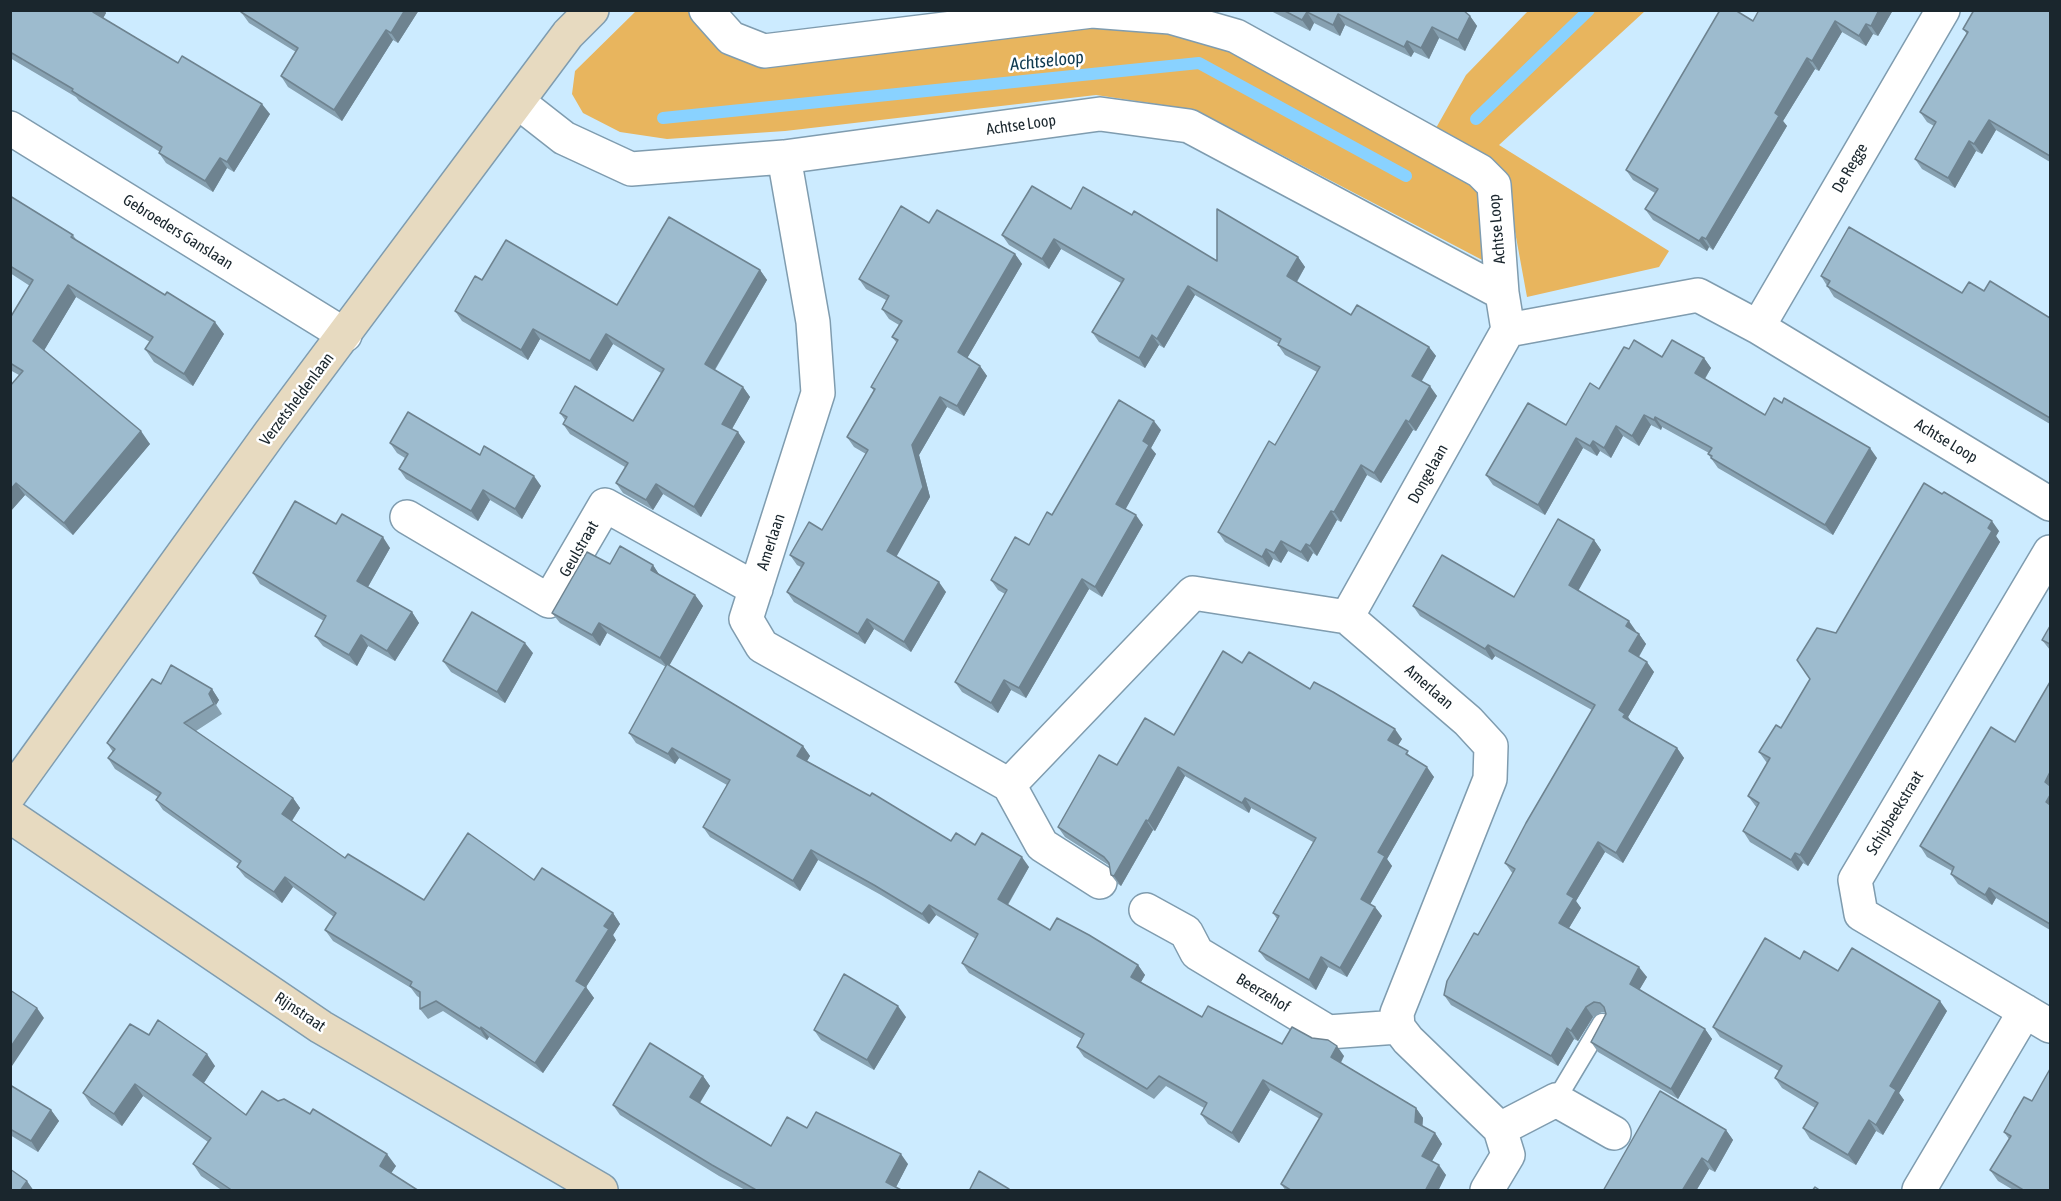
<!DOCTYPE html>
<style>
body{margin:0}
#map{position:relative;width:2061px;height:1201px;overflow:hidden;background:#ccebff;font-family:"Asap Condensed",sans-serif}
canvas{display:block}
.frame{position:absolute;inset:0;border:12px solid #1a262d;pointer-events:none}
</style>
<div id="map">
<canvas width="2061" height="1201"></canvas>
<div class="frame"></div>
</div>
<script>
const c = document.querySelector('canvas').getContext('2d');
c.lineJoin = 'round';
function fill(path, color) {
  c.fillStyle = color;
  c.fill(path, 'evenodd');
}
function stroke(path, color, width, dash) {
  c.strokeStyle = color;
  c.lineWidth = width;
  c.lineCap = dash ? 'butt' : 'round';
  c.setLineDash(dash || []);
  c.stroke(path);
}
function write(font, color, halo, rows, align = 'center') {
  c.font = font + ' "Asap Condensed",sans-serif';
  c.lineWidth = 5;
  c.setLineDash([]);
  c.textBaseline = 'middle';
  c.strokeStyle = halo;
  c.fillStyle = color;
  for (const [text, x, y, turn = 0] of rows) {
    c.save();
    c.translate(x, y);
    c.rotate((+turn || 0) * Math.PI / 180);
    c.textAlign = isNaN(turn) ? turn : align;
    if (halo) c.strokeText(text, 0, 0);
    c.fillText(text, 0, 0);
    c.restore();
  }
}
fill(new Path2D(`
 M636,11H689C704,37 726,50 752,65L1095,25L1171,32L1235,50L1476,180L1488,263L1196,110L1096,95L785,131L667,139L620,132L583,113L572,94L575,71Z
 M1528,11H1645L1499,145L1669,251L1659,267L1527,297L1505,177L1436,128L1466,75Z`), '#e8b55e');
stroke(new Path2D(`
 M663,118L1199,63L1406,176
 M1476,119L1589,10`), '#89d2ff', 12);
const lane = new Path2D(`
 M1556,1100L1602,1023`);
const street = new Path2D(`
 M706,10L731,38L764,51L1092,11L1170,17L1236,36L1480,171L1494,185L1502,293
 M518,102L564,138L631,169L784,157L1100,114L1189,126L1502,293L1508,330L1698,295L1758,327L2050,504
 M10,128L345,335
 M784,157L813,322L818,393L746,619L762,646L1009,785L1193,593L1347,617L1468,721L1491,746L1490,779L1397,1013L1398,1027L1408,1040L1500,1129L1508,1155L1487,1190
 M1758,327L1943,10
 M407,517L549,601L605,505L756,589
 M2050,552L1855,880L1861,914L2050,1026
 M1347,617L1508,330
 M1009,785L1042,845L1100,882
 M1146,910L1186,932L1197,953L1328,1032L1398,1027
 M1500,1129L1556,1100L1614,1133
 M1919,1190L2025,1011`);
const secondary = new Path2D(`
 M10,794L270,433L568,34L592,10
 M10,816L321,1027L601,1190`);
stroke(lane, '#7f9caf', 21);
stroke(street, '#7f9caf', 36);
stroke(secondary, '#7f9caf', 36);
stroke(lane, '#fff', 18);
stroke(street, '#fff', 33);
stroke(secondary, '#e7dac0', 33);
fill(new Path2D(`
 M10,10H104L106,13L103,18L178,63L270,114L234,172L227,168L213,192L166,163L159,153L160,152L79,101L76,97L10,58Z
 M243,10H419L398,43L393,40L342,121L288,87L281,76L296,52L249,23L241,12Z
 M1269,10H1463L1470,16L1477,26L1465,51L1439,38L1429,59L1414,52L1411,57L1345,25L1340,36L1314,23L1310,31Z
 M1893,10L1878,36L1873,34L1866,46L1842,32L1819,71L1815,69L1783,121L1787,126L1713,250L1709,247L1707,251L1653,220L1645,209L1655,193L1633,180L1626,170L1753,21Z
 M2050,10V162L1996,130L1982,154L1976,151L1955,188L1922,169L1915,159L1934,126L1927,122L1920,112L1967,34L1963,29Z
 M10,196L73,235L77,241L224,334L193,386L154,362L145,349L150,342L76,297L44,350L150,444L73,535L25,495L10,512L19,375L10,370V318L30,286L10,273Z
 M1071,209L1132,215L1217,261L1298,257L1305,267L1297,282L1351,315L1429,347L1436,356L1421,381L1437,396L1416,431L1413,430L1381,483L1367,475L1341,522L1337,520L1317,556L1313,553L1308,562L1288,551L1281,563L1273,559L1269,567L1225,542L1218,532L1275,445L1317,372L1285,355L1278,345L1279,344L1195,295L1164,348L1159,345L1145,368L1099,342L1092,332L1121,283L1061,249L1049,269L1009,245L1002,235Z
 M929,223L1015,254L1022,264L967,358L980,366L987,376L964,416L947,407L919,455L930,497L896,556L946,592L911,652L874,629L865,644L794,602L787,592L801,567L797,565L790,555L822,530L866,454L854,447L847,437L874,391L871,387L897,343L892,337L899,325L889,319L882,309L886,300L866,289L859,279Z
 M760,270L767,280L715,370L743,387L750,397L732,429L745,442L701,517L663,494L653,510L623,493L616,483L625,467L570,434L563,424L565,420L560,413L633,421L661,373L613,344L597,371L540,339L528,360L462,321L455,311L482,280L617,305Z
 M1821,276L1962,293L1984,291L2050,318V424L1834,297Z
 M1629,349L1662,357L1704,358L1711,368L1705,379L1765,415L1877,458L1833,535L1718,468L1708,454L1709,453L1662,427L1661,430L1651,425L1639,446L1623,436L1611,458L1600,451L1597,456L1583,448L1545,515L1493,485L1486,475L1566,425L1599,389Z
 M1161,430L1151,448L1156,454L1125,509L1143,525L1102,597L1089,589L1026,698L1011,690L998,713L962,692L955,682L1005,594L998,590L991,580L1029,545L1052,515Z
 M390,443L480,455L541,486L522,519L490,500L478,521L406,479L399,469L405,458L397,453Z
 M336,524L390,548L368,587L412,612L419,623L395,661L368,646L357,666L323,646L315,636L324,621L260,584L253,573Z
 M1999,531L1996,536L2000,542L1808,866L1803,863L1798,871L1750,842L1743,831L1757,808L1748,796L1767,763L1759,752L1781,728L1810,679L1836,633Z
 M1594,540L1601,550L1578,590L1639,634L1646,644L1639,657L1654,672L1628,717L1631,721L1677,748L1684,758L1623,863L1605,852L1576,901L1581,908L1569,928L1647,977L1639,990L1705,1029L1712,1039L1678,1099L1598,1052L1591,1042L1606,1013L1602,1012L1593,1017L1578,1041L1574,1039L1558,1066L1451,1005L1444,995L1513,874L1505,863L1592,710L1495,656L1492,660L1420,616L1413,606L1514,597Z
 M610,564L653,565L660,576L695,595L703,606L669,665L803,746L810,756L807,761L951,841L975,845L1029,867L1008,905L1050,930L1138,965L1145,975L1141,982L1202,1017L1282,1044L1312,1038L1344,1056L1341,1063L1416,1108L1423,1118L1422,1126L1435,1133L1442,1144L1432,1161L1446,1175L1438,1191H1286L1281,1184L1320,1119L1270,1090L1239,1143L1208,1124L1201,1114L1204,1108L1166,1086L1154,1099L1084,1057L1077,1047L1082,1039L969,973L962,963L976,939L936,915L929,924L881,895L818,860L800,891L710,837L703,827L727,785L679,758L675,764L636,743L629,733L666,667L607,633L600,646L560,623L552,613Z
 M2050,626V650L2042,640Z
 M533,653L505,703L451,672L443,661Z
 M1242,663L1310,689L1402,739L1398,745L1434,777L1387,859L1392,866L1370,904L1375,907L1382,916L1347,977L1328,967L1316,990L1266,960L1259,951L1277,919L1273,913L1313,842L1251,808L1249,813L1185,776L1155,831L1153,830L1121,886L1118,884L1111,875L1110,866L1065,837L1058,827L1117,765L1174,735Z
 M2050,682V930L1996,898L1992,905L1958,884L1951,874L1952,871L1927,857L1920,846L2015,742Z
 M161,684L212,689L219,700L216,705L222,714L196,731L293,798L300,808L292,821L345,858L424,900L534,880L613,913L620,924L613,935L616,940L586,987L594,998L543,1073L489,1037L487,1040L443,1011L428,1019L420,1009V998L417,996L411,988L333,941L325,930L334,917L293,887L282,903L245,877L237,867L239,864L163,810L156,800L158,797L115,769L108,758L113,752L107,743Z
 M1800,959L1838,971L1947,1011L1899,1093L1904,1100L1893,1118L1883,1135L1876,1131L1856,1165L1810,1139L1803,1128L1815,1108L1782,1088L1775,1078L1779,1071L1720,1037L1713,1027Z
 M906,1017L874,1070L821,1040L814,1030Z
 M149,1035L215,1066L204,1083L246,1115L278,1101L396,1166L391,1173L419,1191H223L201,1176L193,1164L208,1142L143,1096L122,1126L91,1105L83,1093Z
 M703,1076L710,1086L700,1103L771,1146L807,1128L908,1164L896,1187L903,1191H747L719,1176L620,1115L613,1105Z
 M10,1085L51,1110L59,1121L38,1152L10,1135Z
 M2014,1114L2050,1191H2015L1998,1181L1990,1170L2009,1139L2004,1132Z
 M1726,1130L1733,1140L1715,1172L1709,1169L1696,1191H1603Z`), '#87a1b1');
fill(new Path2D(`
 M94,10H104L106,13L101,22L93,12Z
 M405,10H419L398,43L391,33Z
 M1879,10H1893L1878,36L1871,26Z
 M1307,12L1314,23L1310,31L1302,20Z
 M1338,14L1345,25L1340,36L1333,25Z
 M1470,16L1477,26L1465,51L1458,40Z
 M1835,21L1842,32L1819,71L1812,61Z
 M1866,24L1873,34L1866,46L1859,36Z
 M1432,27L1439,38L1429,59L1421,48Z
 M386,30L393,40L342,121L334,110Z
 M1407,41L1414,52L1411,57L1404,47Z
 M1807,58L1815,69L1783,121L1787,126L1713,250L1706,239L1775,113Z
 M262,104L270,114L234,172L227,162Z
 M1989,120L1996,130L1982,154L1974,144Z
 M1969,141L1976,151L1955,188L1948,178Z
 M220,158L227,168L213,192L205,181Z
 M1702,237L1709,247L1707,251L1699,241Z
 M1054,239L1061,249L1049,269L1042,259Z
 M1015,254L1022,264L965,362L958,352Z
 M1298,257L1305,267L1294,286L1287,276Z
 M760,270L767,280L712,374L705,364Z
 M68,285L76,297L42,354L33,341Z
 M1188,286L1195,295L1164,348L1157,339Z
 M215,322L224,334L193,386L184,374Z
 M533,329L540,339L528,360L521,350Z
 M606,334L613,344L597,371L590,361Z
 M1152,335L1159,345L1145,368L1139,358Z
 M1429,347L1436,356L1419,386L1412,376Z
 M1704,358L1711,368L1702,383L1695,373Z
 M980,366L987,376L964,416L957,406Z
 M1430,386L1437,396L1416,431L1409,422Z
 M743,387L750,397L729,434L722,424Z
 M940,397L947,407L919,455L930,497L894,561L887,551L912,445Z
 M1644,415L1651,425L1639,446L1632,436Z
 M1655,417L1662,427L1661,430L1654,420Z
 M1406,420L1413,430L1381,483L1374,473Z
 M1154,421L1161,430L1151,448L1156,454L1123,514L1116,504L1143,441Z
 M1616,426L1623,436L1611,458L1604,448Z
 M141,431L150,444L73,535L64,523Z
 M738,432L745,442L701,517L694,507Z
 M1576,438L1583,448L1545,515L1538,505Z
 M1593,441L1600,451L1597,456L1590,446Z
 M1870,448L1877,458L1833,535L1825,525Z
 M1361,465L1367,475L1341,522L1334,512Z
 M534,476L541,486L522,519L515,509Z
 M16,483L25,495L10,512V490Z
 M656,484L663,494L653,510L646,500Z
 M483,490L490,500L478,521L471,511Z
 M1331,511L1337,520L1317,556L1310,546Z
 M1136,515L1143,525L1102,597L1095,587Z
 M1992,521L1999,531L1996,536L2000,542L1808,866L1800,855Z
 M383,537L390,548L365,592L357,581Z
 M1594,540L1601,550L1576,595L1569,585Z
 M1281,541L1288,551L1281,563L1274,553Z
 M1306,544L1313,553L1308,562L1301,552Z
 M1266,549L1273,559L1269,567L1262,557Z
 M653,565L660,576L651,570Z
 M1082,579L1089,589L1026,698L1019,688Z
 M939,582L946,592L911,652L904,642Z
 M695,595L703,606L668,668L660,658Z
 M412,612L419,623L395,661L387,651Z
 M867,619L874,629L865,644L858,634Z
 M1629,621L1636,631L1633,636L1626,626Z
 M599,623L607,633L600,646L592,635Z
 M1639,634L1646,644L1636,661L1629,651Z
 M361,635L368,646L357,666L349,655Z
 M525,643L533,653L505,703L497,692Z
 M1488,645L1495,656L1492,660L1485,649Z
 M1647,662L1654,672L1628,717L1633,724L1631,727L1619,710Z
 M1004,680L1011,690L998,713L991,703Z
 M212,689L219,700L216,705L222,714L209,694Z
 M1395,729L1402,739L1395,750L1388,740Z
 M803,746L810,756L804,766L797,756Z
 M672,748L679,758L675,764L668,754Z
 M1677,748L1684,758L1623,863L1616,853Z
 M1178,767L1185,776L1155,831L1148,821Z
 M1427,767L1434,777L1387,859L1392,866L1368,908L1361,899L1378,852Z
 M2050,772V791L2045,782Z
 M2050,795V809L2046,802Z
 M293,798L300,808L289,825L282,814Z
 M1245,798L1251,808L1249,813L1242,803Z
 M1146,820L1153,830L1121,886L1114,876Z
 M1598,842L1605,852L1576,901L1581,908L1566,933L1559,923L1567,894Z
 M811,850L818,860L800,891L793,881Z
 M1795,853L1803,863L1798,871L1791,860Z
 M1022,857L1029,867L1005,909L998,899Z
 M285,877L293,887L282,903L274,892Z
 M1989,888L1996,898L1992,905L1985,895Z
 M929,905L936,915L929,924L922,914Z
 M1375,907L1382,916L1347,977L1340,968Z
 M613,913L620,924L613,935L616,940L586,987L594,998L543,1073L535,1063L604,926Z
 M1321,957L1328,967L1316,990L1309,980Z
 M1138,965L1145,975L1138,987L1131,977Z
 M1639,967L1647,977L1637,994L1630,984Z
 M1940,1001L1947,1011L1899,1093L1904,1100L1883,1135L1876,1125L1890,1086Z
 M898,1006L906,1017L874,1070L867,1060Z
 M1586,1007L1593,1017L1578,1041L1571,1031Z
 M37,1008L44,1018L10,1069V1048Z
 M481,1027L489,1037L487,1040L480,1029Z
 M1567,1028L1574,1039L1558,1066L1551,1056Z
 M1705,1029L1712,1039L1678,1099L1671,1089Z
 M1337,1046L1344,1056L1338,1067L1331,1057Z
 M207,1054L215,1066L201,1087L193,1075Z
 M703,1076L710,1086L697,1107L690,1097Z
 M1263,1080L1270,1090L1239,1143L1232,1133Z
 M135,1084L143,1096L122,1126L114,1114Z
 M1416,1108L1423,1118L1422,1132L1415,1122Z
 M51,1110L59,1121L38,1152L31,1141Z
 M1869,1120L1876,1131L1856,1165L1848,1155Z
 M1726,1130L1733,1140L1715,1172L1708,1162Z
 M1435,1133L1442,1144L1429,1166L1422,1156Z
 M387,1154L396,1166L388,1178L380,1166Z
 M901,1154L908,1164L894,1191L886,1182Z
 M1702,1158L1709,1169L1696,1191H1682Z
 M1439,1165L1446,1175L1438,1191H1425Z
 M27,1181L34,1191H20Z`), '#6e8390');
const building = new Path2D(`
 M10,10H94L93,12L178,63L182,56L262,104L227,162L220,158L205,181L159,153L162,147L72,91L73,89L10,52Z
 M243,10H405L391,33L386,30L334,110L281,76L298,48L241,12Z
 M1283,10H1463L1470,16L1458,40L1432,27L1421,48L1407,41L1404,47L1338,14L1333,25L1307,12L1302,20Z
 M1720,10H1735L1753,21L1759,10H1879L1871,26L1866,24L1859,36L1835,21L1812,61L1807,58L1775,113L1779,116L1706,239L1702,237L1699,241L1645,209L1658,189L1626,170Z
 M1974,10H2050V156L1989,120L1974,144L1969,141L1948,178L1915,159L1936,122L1920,112L1968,32L1963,29Z
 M1032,186L1071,209L1083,187L1132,215L1134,211L1217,261V209L1298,257L1287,276L1351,315L1357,305L1429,347L1412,376L1430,386L1409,422L1406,420L1374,473L1361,465L1334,512L1331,511L1310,546L1306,544L1301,552L1281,541L1274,553L1266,549L1262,557L1218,532L1269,441L1275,445L1320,367L1278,345L1281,339L1188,286L1157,339L1152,335L1139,358L1092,332L1124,279L1054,239L1042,259L1002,235Z
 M10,196L73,235L71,237L165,295L167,292L215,322L184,374L145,349L153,337L68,285L33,341L141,431L64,523L16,483L10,490V386L23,371L10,363V318L33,280L10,266Z
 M901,206L929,223L937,210L1015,254L958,352L980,366L957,406L940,397L912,445L923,487L887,551L939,582L904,642L867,619L858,634L787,592L804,563L790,555L809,522L822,530L868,450L847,437L875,389L871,387L898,340L892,337L902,321L882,309L889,296L859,279Z
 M669,217L760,270L705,364L743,387L722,424L738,432L694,507L656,484L646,500L616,483L628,463L563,424L567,417L560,413L575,386L633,421L664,369L606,334L590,361L533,329L521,350L455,311L475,276L482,280L506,240L617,305Z
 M1849,227L1962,293L1969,282L1984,291L1990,281L2050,318V418L1827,286L1830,281L1821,276Z
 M1634,340L1662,357L1672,340L1704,358L1695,373L1765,415L1774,398L1782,403L1784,398L1870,448L1825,525L1711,458L1712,456L1708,454L1712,448L1655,417L1654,420L1644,415L1632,436L1616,426L1604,448L1593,441L1590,446L1576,438L1538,505L1486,475L1528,403L1566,425L1590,383L1599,389L1624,347L1629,349Z
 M1119,400L1154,421L1143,441L1149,445L1116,504L1136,515L1095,587L1082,579L1019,688L1004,680L991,703L955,682L1007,590L991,580L1015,537L1029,545L1047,512L1052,515Z
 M408,412L480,455L484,446L534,476L515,509L483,490L471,511L399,469L408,454L390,443Z
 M1924,483L1942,494L1944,492L1992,521L1988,528L1992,531L1800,855L1795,853L1791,860L1743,831L1759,803L1748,796L1770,758L1759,752L1776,725L1781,728L1810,679L1797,660L1817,628L1836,633Z
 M295,501L336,524L342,514L383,537L357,581L412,612L387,651L361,635L349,655L315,636L326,616L253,573Z
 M1558,519L1594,540L1569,585L1629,621L1626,626L1639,634L1629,651L1647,662L1619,710L1625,714L1623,717L1677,748L1616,853L1598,842L1567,894L1574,898L1559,923L1639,967L1630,984L1705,1029L1671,1089L1591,1042L1606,1014L1604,1007L1600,1003L1594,1002L1586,1007L1571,1031L1567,1028L1551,1056L1444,995L1447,981L1474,933L1478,935L1515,869L1505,863L1526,823L1595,705L1488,645L1485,649L1413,606L1442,555L1514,597Z
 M620,546L653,565L651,570L695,595L660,658L599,623L592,635L552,613L587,552L610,564Z
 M472,612L525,643L497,692L443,661Z
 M2050,626V644L2042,640Z
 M1223,651L1242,663L1249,652L1310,689L1314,682L1333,692L1395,729L1388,740L1408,751L1406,754L1427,767L1378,852L1385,856L1361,899L1375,907L1340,968L1321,957L1309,980L1259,951L1279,916L1273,913L1316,838L1245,798L1242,803L1178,767L1148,821L1146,820L1114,876L1111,875L1109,863L1104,857L1058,827L1099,755L1117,765L1145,718L1174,735Z
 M667,664L803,746L797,756L870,796L872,793L951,841L956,833L975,845L982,833L1022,857L998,899L1050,930L1057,918L1089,935L1138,965L1131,977L1202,1017L1208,1006L1282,1044L1292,1027L1312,1038L1328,1040L1337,1046L1331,1057L1416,1108L1415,1122L1435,1133L1422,1156L1439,1165L1425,1191H1292L1281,1184L1322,1114L1263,1080L1232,1133L1201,1114L1207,1103L1159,1076L1147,1089L1077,1047L1084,1034L962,963L978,934L929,905L922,914L874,885L811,850L793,881L703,827L730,780L672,748L668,754L629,733Z
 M171,665L212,689L209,694L214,704L184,723L293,798L282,814L345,858L348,854L424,900L468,833L534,880L542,868L613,913L604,926L609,929L576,981L586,987L535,1063L481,1027L480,1029L436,1001L420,1009V992L410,986L412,982L325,930L336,913L285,877L274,892L237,867L241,861L156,800L161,793L108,758L115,749L107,743L152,679L161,684Z
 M2050,682V772L2045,782L2050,786V795L2046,802L2050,805V924L1989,888L1985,895L1951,874L1954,867L1920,846L1991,727L2015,742Z
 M1765,938L1800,959L1804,951L1838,971L1852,948L1940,1001L1890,1086L1896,1090L1886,1108L1876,1125L1869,1120L1848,1155L1803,1128L1818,1103L1775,1078L1782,1066L1713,1027Z
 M844,974L898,1006L867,1060L814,1030Z
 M10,990L37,1008L10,1048Z
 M158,1020L207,1054L193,1075L246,1115L262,1091L278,1101L284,1099L310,1114L313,1109L387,1154L380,1166L419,1191H233L193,1164L211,1138L135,1084L114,1114L83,1093L130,1024L149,1035Z
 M650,1043L703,1076L690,1097L771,1146L787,1117L807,1128L816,1112L901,1154L886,1182L903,1191H758L712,1165L613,1105Z
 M2050,1069V1191H2025L1990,1170L2011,1136L2004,1132L2014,1114L2024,1097L2032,1101Z
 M10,1085L51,1110L31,1141L10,1129Z
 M1660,1091L1726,1130L1708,1162L1702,1158L1682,1191H1603Z
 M10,1169L27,1181L20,1191H10Z
 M979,1171L1009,1189L1008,1191H969Z
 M1815,1187L1821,1191H1812Z`);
fill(building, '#9dbbce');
stroke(building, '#6e8390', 1.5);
write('16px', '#1a262d', '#fff', [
 ["Achtse Loop",1021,125,-8],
 ["De Regge",1850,168,-60],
 ["Achtse Loop",1497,229,-95],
 ["Gebroeders Ganslaan",178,232,32],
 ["Verzetsheldenlaan",297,399,-53],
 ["Achtse Loop",1946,441,31],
 ["Dongelaan",1428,474,-61],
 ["Amerlaan",771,542,-72],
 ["Geulstraat",579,549,-60],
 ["Amerlaan",1429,687,41],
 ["Schipbeekstraat",1895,813,-59],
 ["Beerzehof",1263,993,31],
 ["Rijnstraat",300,1012,34]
]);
write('italic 18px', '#0e394f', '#fff', [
 ["Achtseloop",1047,61,-6]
]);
</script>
